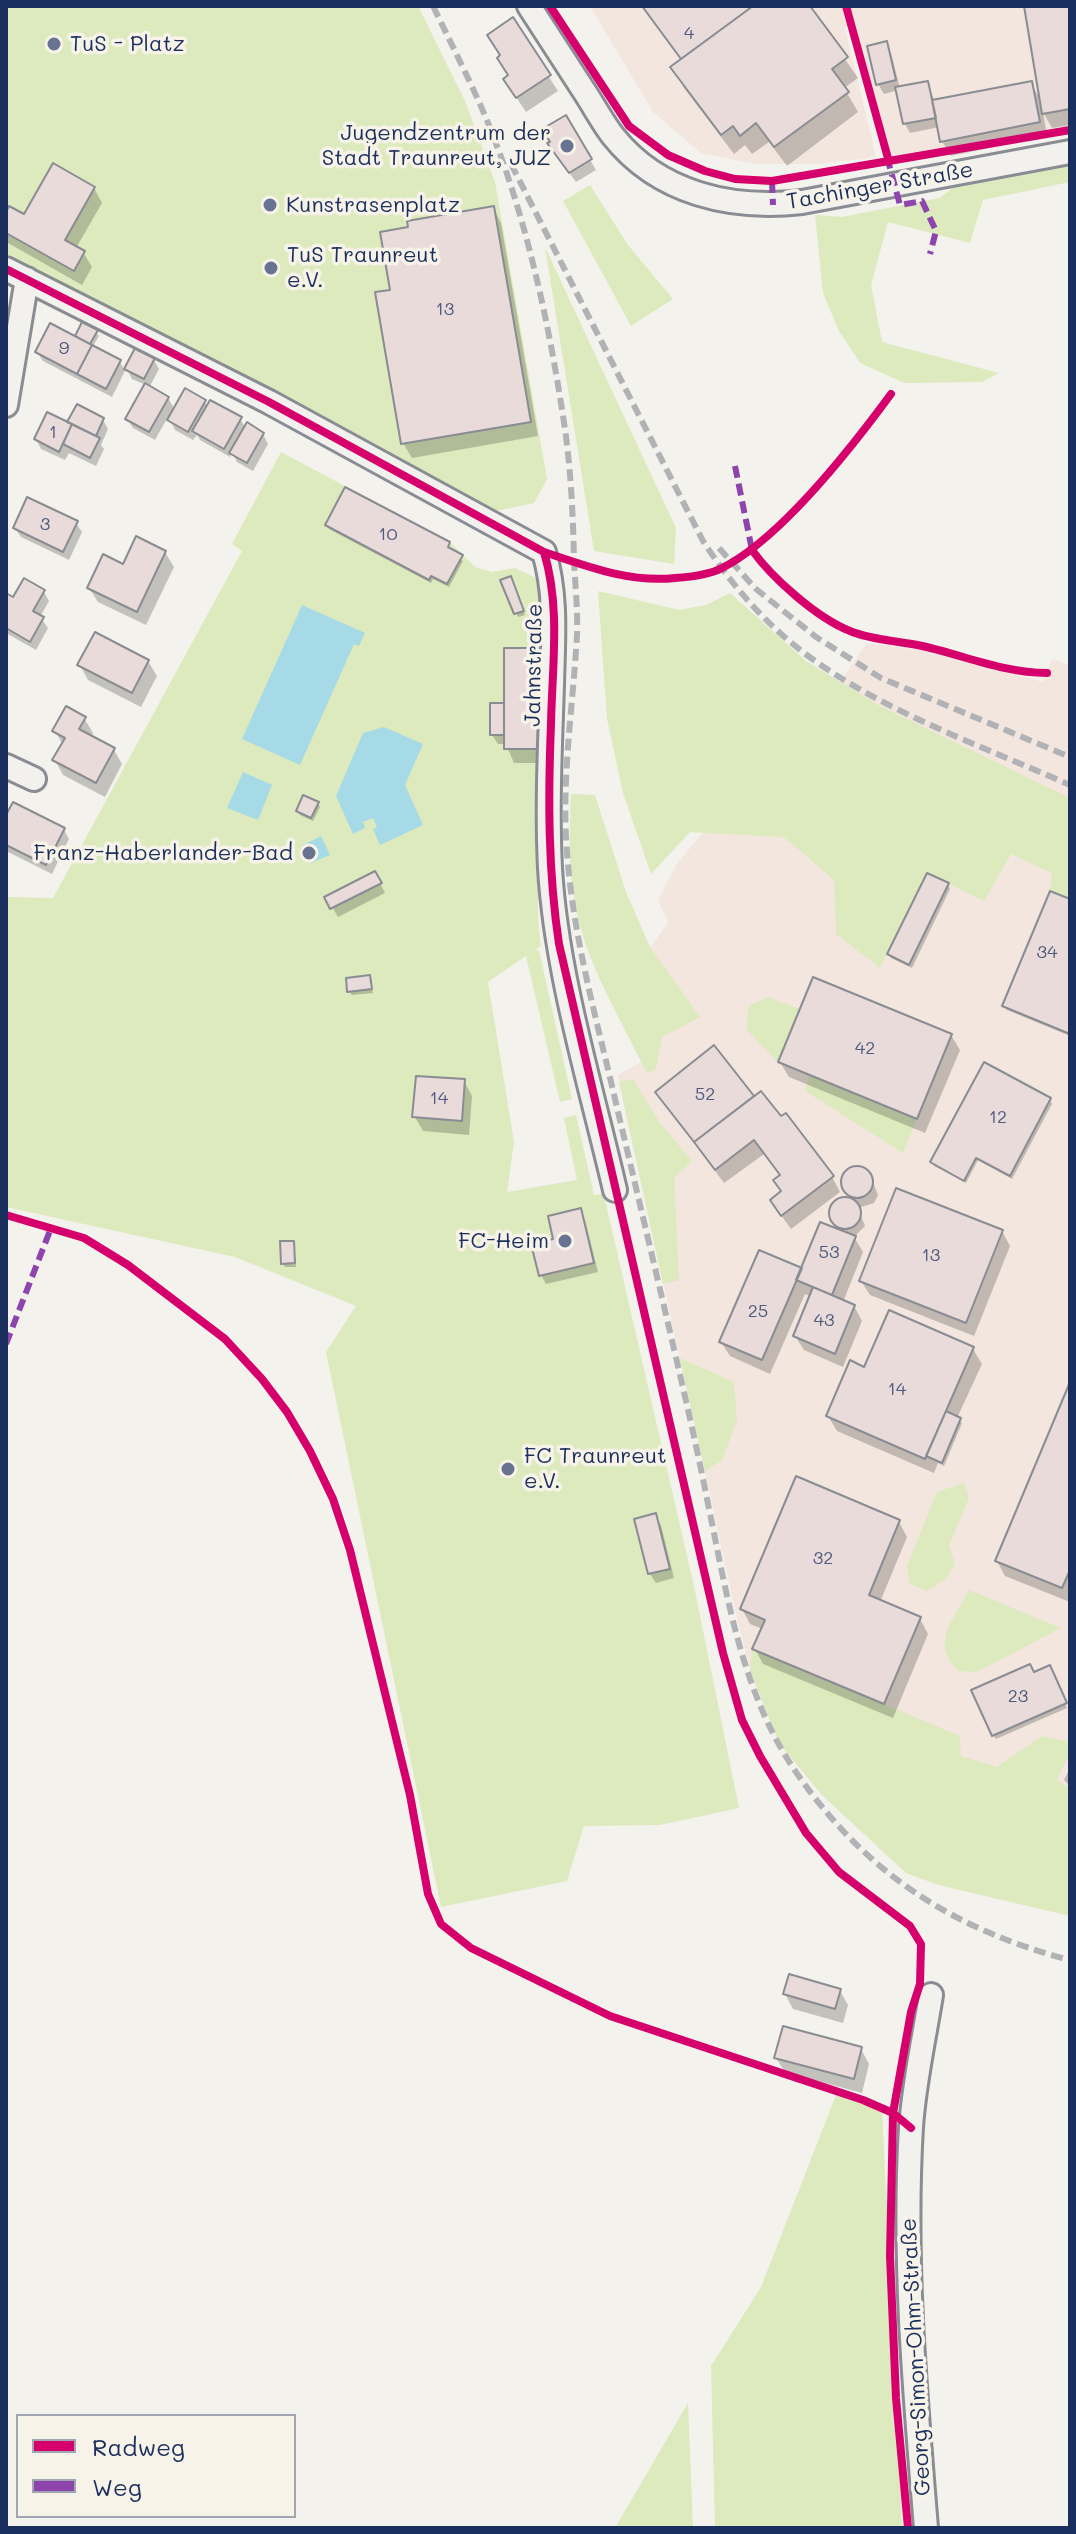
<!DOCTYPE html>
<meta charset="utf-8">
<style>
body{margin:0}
#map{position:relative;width:1076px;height:2534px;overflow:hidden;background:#f4f2ec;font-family:Mali,sans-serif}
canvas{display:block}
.frame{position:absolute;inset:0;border:8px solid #1b2f5e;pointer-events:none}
.legend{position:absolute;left:16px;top:2414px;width:280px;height:104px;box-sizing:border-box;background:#f7f3e8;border:2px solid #9fa5b1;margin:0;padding:10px 14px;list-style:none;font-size:24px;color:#1b2f5e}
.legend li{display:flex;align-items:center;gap:16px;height:40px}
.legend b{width:40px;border:2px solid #9fa5b1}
</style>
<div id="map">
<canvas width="1076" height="2534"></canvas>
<div class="frame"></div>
<ul class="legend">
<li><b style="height:10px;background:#d6006c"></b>Radweg</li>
<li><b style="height:10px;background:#8e44ad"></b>Weg</li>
</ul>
</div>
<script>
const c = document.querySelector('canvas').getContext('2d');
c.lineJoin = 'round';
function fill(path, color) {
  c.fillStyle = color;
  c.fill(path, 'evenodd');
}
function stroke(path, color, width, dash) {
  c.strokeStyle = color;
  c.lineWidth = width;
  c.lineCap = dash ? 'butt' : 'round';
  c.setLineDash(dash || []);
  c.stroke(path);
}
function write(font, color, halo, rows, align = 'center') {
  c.font = font + ' Mali,sans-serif';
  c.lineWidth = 7;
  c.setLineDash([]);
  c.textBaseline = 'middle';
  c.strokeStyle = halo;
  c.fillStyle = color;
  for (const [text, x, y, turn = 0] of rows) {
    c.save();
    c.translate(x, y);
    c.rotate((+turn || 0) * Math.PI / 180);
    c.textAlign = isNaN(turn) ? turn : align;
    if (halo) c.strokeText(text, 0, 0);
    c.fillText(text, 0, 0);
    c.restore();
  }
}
fill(new Path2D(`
 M590,6H1070V127L890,158L855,23L845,28L876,157L817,164H756L701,153L653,112Z
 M867,643L926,651L1043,682L1052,659L1070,665V1916L939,1885L906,1873L822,1795L779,1743L750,1670L737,1618L619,1082L618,1075L641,1062L599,977L650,947L655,941L668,922L658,900L676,865L744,783L840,682Z`), '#f2e6df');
fill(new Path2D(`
 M6,6H418L465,101L495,182L547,479L534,503L496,511L288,398L6,255Z
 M1070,166V182L983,200L970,243L888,222L871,285L882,342L999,373L982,382L904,383L860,363L839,331L823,293L815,215L842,217L939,198L953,188Z
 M590,185L628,245L673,299L631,326L563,201Z
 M545,247L676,528L674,564L594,551Z
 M281,452L450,542L475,567L492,572L515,568L538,579C546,654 545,736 543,811C541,856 534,902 541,946L535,950H539L572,1099L560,1102L526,956L488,982L514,1142L507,1192L577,1180L564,1118L576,1115L594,1195L603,1194L606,1204L694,1586L739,1808L660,1825L584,1826L567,1881L441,1907L326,1352L356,1306L235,1257L6,1207V897L53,898L242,551L232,544Z
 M598,591L679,610L706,605L730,593L806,661L878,705L1070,798V899L1050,891L1052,873L1011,854L984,901L927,873L880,968L836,934L834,880L784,837L690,832L651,874L623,793L607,719Z
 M571,794L595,795L626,892L650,947L700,1017L662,1037L656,1069L647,1073C623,1024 593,975 579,922C568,880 569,837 571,794Z
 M768,997L800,1009L778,1062L746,1029L749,1006Z
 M809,1075L917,1119L903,1153L805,1091Z
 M633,1079L660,1123L692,1161L674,1178L679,1280L663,1284L619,1082Z
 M680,1358L734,1382L737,1421L722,1460L705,1471Z
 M964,1483L969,1498L949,1545L955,1564L946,1579L927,1591L910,1584L907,1566L937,1492Z
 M969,1590L1061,1628L977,1672L958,1671C930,1641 953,1622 969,1590Z
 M752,1649L960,1736L961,1756L997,1767L1042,1736L1070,1742V1752L1057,1780L1070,1788V1916L939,1885L906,1873L822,1795L779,1743L750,1670Z
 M836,2095L882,2109L902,2528H715L711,2366L761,2287Z
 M688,2403L693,2528H614H615Z`), '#ddeabe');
fill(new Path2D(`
 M302,605L365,633L359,646L354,644L300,765L242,739Z
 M384,727L423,744L405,785L423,825L380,845L373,829L377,827L373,818L363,822L365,828L353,834L336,796L363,733Z
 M243,772L272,785L258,820L227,808Z
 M321,836L330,855L311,863L303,845Z`), '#a6dae6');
fill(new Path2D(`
 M641,6H808L858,78L844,88L858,112L787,166L769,142L752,154L745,145L734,154L684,88L673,68L682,61Z
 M1026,6H1070V125L1052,128L1043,112L1047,136L951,156L942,141L939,127L910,133L905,124L898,90L884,94L878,84L886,43L891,53L900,88L927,83L935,102L1031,83L1041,101Z
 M512,20L558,91L526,112L514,94L510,77Z
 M565,118L596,170L576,182L555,153Z
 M94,188L102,203L76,248L83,252L92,267L82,285L8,243L6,216L25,217Z
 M493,208L501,223L538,436L412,458L403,443L392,291Z
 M96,332L99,336L93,346L120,362L125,371L112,397L43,361L37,352L80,341L77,336Z
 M154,360L159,369L149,388L168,398L175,410L204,401L208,407L240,419L246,428L263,434L268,444L253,471L237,462L232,453L230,457L200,440L197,435L193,440L175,430L168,417L155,440L133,428L127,419L146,385L132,379L127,369Z
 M103,420L108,429L101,445L104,449L96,466L69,453L65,460L41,449L36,439L68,425Z
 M76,523L82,532L69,560L21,537L15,528Z
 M327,525L449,544L450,551L463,561L449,587L433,579L431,583L329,529Z
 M165,552L174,567L146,625L98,602L89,588L124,566Z
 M503,581L512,582L525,615L518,617Z
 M44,592L49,601L40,617L48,628L36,650L6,633V595L14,600Z
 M538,650L547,665V763H514L506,744H498L492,735L506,705Z
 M148,661L157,676L141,707L88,680L80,665Z
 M84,718L93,733L91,737L114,750L122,764L105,797L63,775L55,760L63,745L55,731Z
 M317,803L320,807L313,821L300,815L298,811Z
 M6,819L64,830L69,839L52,874L6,851Z
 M375,873L385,893L338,917L327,898Z
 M948,885L950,889L912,968L891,958L889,954Z
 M1070,901V1036L1007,1010L1004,1006Z
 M369,978L373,993L352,995L349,991Z
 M951,1035L960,1050L925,1133L789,1077L780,1062Z
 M714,1048L754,1099L832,1177L840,1192L791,1229L781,1215V1177L764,1154L724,1183L657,1092Z
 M464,1081L472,1096L469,1135L423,1131L415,1117Z
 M1050,1099L1052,1104L1012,1179L978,1160L966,1183L934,1166L932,1162Z
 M858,1168L870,1175L878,1195L874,1203L858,1208L865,1226L854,1237L863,1252L843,1302L854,1306L862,1321L843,1367L804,1350L795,1336L811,1297L805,1294L770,1374L730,1356L721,1342L803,1271L838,1231L831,1220V1210L836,1201L845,1199L852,1201L843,1184L849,1171Z
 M580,1210L585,1220L598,1272L546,1284L541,1275L556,1240Z
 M1002,1231L1010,1246L974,1336L870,1295L861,1281Z
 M293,1243L296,1267H285L283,1263Z
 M973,1349L982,1364L957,1418L962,1423L944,1466L938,1463L934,1473L837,1431L828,1416L865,1369Z
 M1070,1388V1602L1005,1576L997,1561Z
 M655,1516L661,1525L674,1578L656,1583L650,1574L637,1520Z
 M899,1522L907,1537L880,1602L920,1619L928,1634L893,1718L763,1664L755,1649L763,1629L750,1624L742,1609Z
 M1051,1672L1067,1708L996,1739L993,1735Z
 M1070,1768V1786L1064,1780Z
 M840,1991L848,2005L843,2023L793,2009L785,1994Z
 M861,2049L869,2064L862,2093L785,2072L776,2058Z`), '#0003');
const building = new Path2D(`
 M642,6H753L681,59Z
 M753,6H810L848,57L832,69L849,92L774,147L756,123L740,136L733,126L721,135L670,67Z
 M1024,6H1070V109L1042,114Z
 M513,17L551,75L516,98L503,79L508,75L497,58L500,55L487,35Z
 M887,41L896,80L876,85L867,46Z
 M928,81L936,118L903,124L895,87Z
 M1032,81L1040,122L940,142L932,100Z
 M566,115L592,159L569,173L547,143L550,142L542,129Z
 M53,163L95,187L65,240L85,251L74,271L6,233V212L9,206L24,214Z
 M494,206L531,422L401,444L375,292L390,290L380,232L408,227L407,221Z
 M82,322L98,330L90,344L75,336Z
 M50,323L92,345L77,374L35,352Z
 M92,345L121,360L106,389L77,374Z
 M135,348L155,358L144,379L124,369Z
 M145,383L169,397L149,432L125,419Z
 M185,388L206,400L188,432L167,420Z
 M210,400L242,417L224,449L192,431Z
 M77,404L104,418L96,436L67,422Z
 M47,412L72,424L59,452L34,439Z
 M247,422L264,433L247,463L229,453Z
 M72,424L100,438L90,458L63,444Z
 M345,487L450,542L448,547L463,555L447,584L431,576L429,580L325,525Z
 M27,497L78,521L63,552L13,528Z
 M136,536L166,551L137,612L87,588L103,554L123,564Z
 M511,576L524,611L514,614L500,580Z
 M24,578L45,590L33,611L44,617L30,642L6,628V593L13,597Z
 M95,632L149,660L132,693L77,665Z
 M504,648H540V749H504Z
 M490,703H504V735H490Z
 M66,706L86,717L79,729L115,748L96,783L52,760L65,738L52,731Z
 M303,795L319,802L311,818L296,811Z
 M13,802L65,828L46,865L6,845V815Z
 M375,871L382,883L330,909L324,897Z
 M927,873L949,883L909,965L887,954Z
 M1050,891L1070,899V1034L1002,1006Z
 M370,975L372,989L347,992L346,978Z
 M813,977L952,1034L917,1119L778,1062Z
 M714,1045L754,1096L694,1142L655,1092Z
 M984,1062L1051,1098L1010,1176L976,1158L964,1181L930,1162Z
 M416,1076L465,1079L462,1121L412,1117Z
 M761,1091L781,1116L786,1113L834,1176L781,1216L770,1200L781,1191L773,1180L780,1175L754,1140L715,1170L694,1142Z
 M841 1182a16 16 0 1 1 32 0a16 16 0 1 1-32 0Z
 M896,1188L1003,1230L966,1323L859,1281Z
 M829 1213a16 16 0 1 1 32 0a16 16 0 1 1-32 0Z
 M581,1208L594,1263L539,1276L531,1244L553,1239L548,1216Z
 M820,1222L856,1236L832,1295L796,1280Z
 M280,1241H294L295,1263L281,1264Z
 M759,1250L802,1268L762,1360L719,1342Z
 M813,1287L855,1305L835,1354L793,1336Z
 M889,1310L974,1347L925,1459L826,1416L850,1360L864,1367Z
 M1070,1382V1570L1062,1588L995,1561Z
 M946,1411L961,1418L942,1463L926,1456Z
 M796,1476L900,1520L869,1595L921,1617L884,1704L752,1649L765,1620L740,1609Z
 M656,1513L670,1569L648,1574L634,1519Z
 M1030,1664L1034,1672L1050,1665L1067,1703L992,1736L971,1690Z
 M789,1974L841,1989L835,2009L783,1994Z
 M783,2026L862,2047L854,2079L774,2058Z`);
fill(building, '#e8dbd9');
stroke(building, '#898c92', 2);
const street = new Path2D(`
 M529,6C548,35 567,65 586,94C595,108 603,123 613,136C659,194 732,210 802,202L1070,152
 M6,269L269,402L544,552C557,596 553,640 552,685C550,746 547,807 550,868C556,973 591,1086 615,1190
 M6,405L27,279
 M6,766L34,779
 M926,2528C915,2394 903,2261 911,2127C914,2083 924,2039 931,1995`);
stroke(street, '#898c92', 28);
stroke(street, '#f2f1ed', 22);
stroke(new Path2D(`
 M433,6C449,39 465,71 480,104C524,204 549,321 565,429C571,472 573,515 574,559C575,584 578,610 577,635C573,707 561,780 567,852C572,924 590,995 607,1065C627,1150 647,1234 667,1319C681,1379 695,1438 707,1499C727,1594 741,1694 798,1775C867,1874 954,1930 1070,1960
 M511,164L703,541C732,586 768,627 811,658C887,713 984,747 1070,785
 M719,548L756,589L816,637L881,678L1070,757`), '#b1b2b5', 6, [12, 6]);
stroke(new Path2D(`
 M887,157L900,205L922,201L936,231L930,254
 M772,181L773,205
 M735,466L752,550
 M6,1344L51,1228`), '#8e44ad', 6, [12, 6]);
stroke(new Path2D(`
 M550,6L629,126L668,155L705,171L735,179L772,181L1070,130
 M846,6L889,162
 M6,269L269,402L544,552C586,566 630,583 675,578C690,577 709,575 722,568C780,539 852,447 891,394
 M752,550C772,578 817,618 850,631C871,640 899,641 922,646C963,655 1004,673 1047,673
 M544,552C561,608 552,667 551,724C548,798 548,871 559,944L723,1653L742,1720L760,1756L806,1833L839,1872L910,1926L921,1944L920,1984L911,2012L893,2113L890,2256L896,2398L908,2528
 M6,1215L84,1238L128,1265L225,1339L262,1379L287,1412L310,1451L333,1499L350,1550L410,1795L428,1894L441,1924L471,1948L610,2016L863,2100L893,2113L911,2128`), '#d6006c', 8);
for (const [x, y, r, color] of [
 [54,44,8,"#677390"],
 [567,146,8,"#677390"],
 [270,205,8,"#677390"],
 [271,268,8,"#677390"],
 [309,853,8,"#677390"],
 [565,1241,8,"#677390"],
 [508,1469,8,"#677390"]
]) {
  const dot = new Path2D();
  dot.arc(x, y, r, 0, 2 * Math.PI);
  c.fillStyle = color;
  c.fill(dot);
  stroke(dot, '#f7f3e8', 3);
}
write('18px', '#4f5b7e', null, [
 ["4",689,33],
 ["13",445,309],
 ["9",64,348],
 ["1",53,432],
 ["3",45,524],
 ["10",388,534],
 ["34",1047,952],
 ["42",865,1048],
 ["52",705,1094],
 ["14",439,1098],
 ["12",998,1117],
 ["53",829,1252],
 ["13",931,1255],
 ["25",758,1311],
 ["43",824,1320],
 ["14",897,1389],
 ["32",823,1558],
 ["23",1018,1696]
]);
write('22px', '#1b2f5e', '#f7f3e8', [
 ["TuS - Platz",70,44],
 ["Jugendzentrum der",551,133,"right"],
 ["Stadt Traunreut, JUZ",551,158,"right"],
 ["Kunstrasenplatz",286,205],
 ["TuS Traunreut",287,255],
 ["e.V.",287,280],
 ["Franz-Haberlander-Bad",293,853,"right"],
 ["FC-Heim",549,1241,"right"],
 ["FC Traunreut",524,1456],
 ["e.V.",524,1481]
], 'left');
write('22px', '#1b2f5e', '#f7f3e8', [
 ["Tachinger Straße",880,186,-10],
 ["Jahnstraße",534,665,-89],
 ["Georg-Simon-Ohm-Straße",916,2357,-93]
]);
</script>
